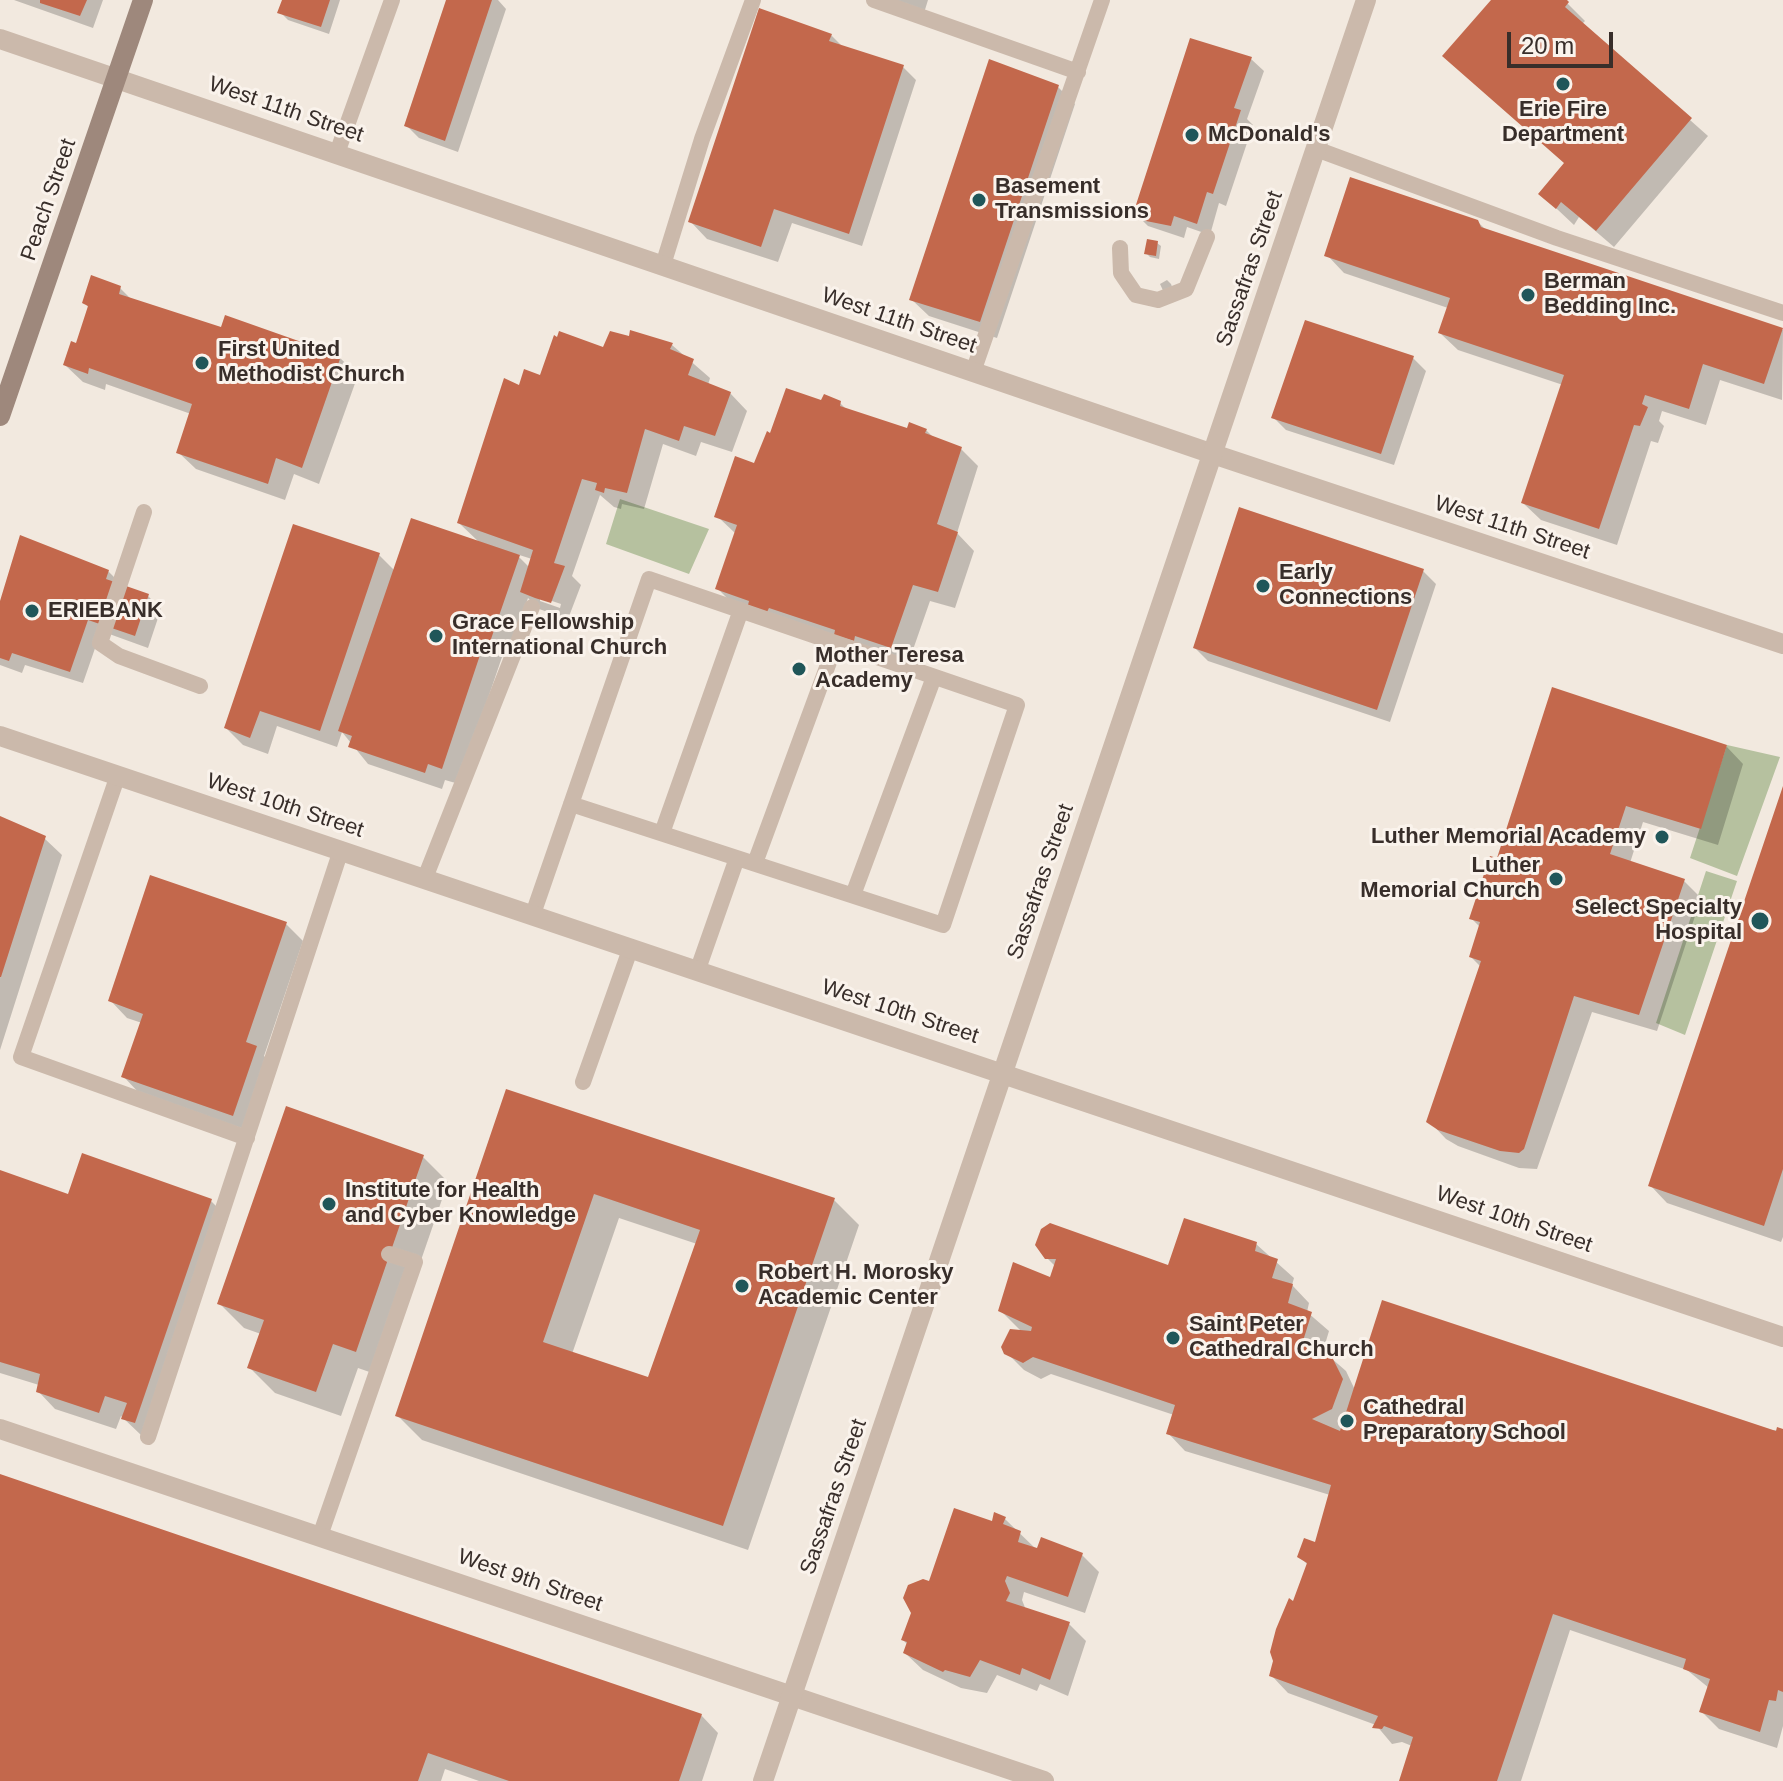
<!DOCTYPE html>
<style>
body{margin:0}
#map{position:relative;width:1783px;height:1781px;overflow:hidden;background:#f2e9df;font-family:Helvetica,sans-serif}
canvas{display:block}
.scale{position:absolute;left:1507px;top:32px;width:106px;height:36px;box-sizing:border-box;border:4px solid #382e2a;border-top:0;padding-left:10px;font-size:24px;line-height:28px;white-space:nowrap;color:#382e2a;-webkit-text-stroke:6px #faf3ec;paint-order:stroke}
</style>
<div id="map">
<canvas width="1783" height="1781"></canvas>
<div class="scale">20 m</div>
</div>
<script>
const c = document.querySelector('canvas').getContext('2d');
c.lineJoin = 'round';
function fill(path, color) {
  c.fillStyle = color;
  c.fill(path, 'evenodd');
}
function stroke(path, color, width, dash) {
  c.strokeStyle = color;
  c.lineWidth = width;
  c.lineCap = dash ? 'butt' : 'round';
  c.setLineDash(dash || []);
  c.stroke(path);
}
function write(font, color, halo, rows, align = 'center') {
  c.font = font + ' Helvetica,sans-serif';
  c.lineWidth = 6;
  c.setLineDash([]);
  c.textBaseline = 'middle';
  c.strokeStyle = halo;
  c.fillStyle = color;
  for (const [text, x, y, turn = 0] of rows) {
    c.save();
    c.translate(x, y);
    c.rotate((+turn || 0) * Math.PI / 180);
    c.textAlign = isNaN(turn) ? turn : align;
    if (halo) c.strokeText(text, 0, 0);
    c.fillText(text, 0, 0);
    c.restore();
  }
}
fill(new Path2D(`
 M620,499L709,529L689,574L606,544Z
 M1727,745L1780,757L1737,876L1690,858Z
 M1706,871L1737,881L1685,1035L1656,1023Z`), '#b6c19f');
fill(new Path2D(`
 M14,0H103L93,28Z
 M284,0H340L329,34L288,20L280,12Z
 M448,0H498L506,9L458,152L419,138L406,125Z
 M890,0H928L924,13Z
 M1493,0H1564L1585,21L1582,24L1708,136L1614,247L1579,217L1574,225L1541,194L1566,164L1444,56Z
 M831,35L843,47L903,67L916,80L862,246L792,223L778,262L707,239L690,221Z
 M1251,59L1264,71L1247,119L1253,125L1226,206L1219,203L1210,235L1187,227L1184,238L1148,226L1135,213Z
 M1058,87L1075,104L997,338L929,316L911,299Z
 M1477,221L1487,231L1783,330L1782,400L1720,380L1706,425L1662,411L1659,421L1664,426L1658,443L1651,441L1617,545L1541,520L1523,503L1563,385L1458,350L1440,333L1448,308L1344,273L1327,255Z
 M1157,243L1161,246L1159,259L1150,257L1146,253Z
 M1167,280L1171,284L1176,297H1166L1160,284Z
 M120,288L132,300L222,330L340,358L358,375L319,484L294,474L285,500L196,469L178,452L191,414L106,384L105,390L83,382L65,365L78,346L89,308L84,302Z
 M672,345L710,378L708,385L730,393L747,411L732,452L701,442L696,456L663,444L644,509L622,504L621,509L614,507L600,495L572,576L581,585L568,619L539,609L528,598L508,658L502,657L459,784L445,780L442,789L368,764L342,732L337,747L277,726L268,754L243,745L226,728L379,555L395,571L480,543L459,523L520,387L605,349ZM516,554L532,559L529,567ZM540,597L561,604L560,608L540,601Z
 M1413,358L1426,371L1394,465L1286,430L1273,417Z
 M822,402L840,403L848,411L908,430H926L936,440L961,449L978,466L957,533L974,551L955,608L930,601L908,664L735,606L718,589L736,534L717,516L755,466L772,436Z
 M108,571L121,584L148,596L161,609L148,648L101,631L83,683L25,665L22,673L0,665V605Z
 M1423,571L1436,584L1390,722L1208,661L1195,648Z
 M1726,746L1743,764L1718,845L1643,822L1630,863L1684,881L1701,898L1657,1031L1592,1012L1537,1169L1519,1168L1458,1146L1446,1139L1429,1121L1481,967L1471,957L1480,927L1471,918L1498,861Z
 M1783,788V1237L1781,1242L1667,1203L1650,1185Z
 M0,818L44,838L62,855L0,1050Z
 M286,924L303,941L264,1056L273,1065L250,1131L140,1094L123,1076L142,1023L127,1018L110,1000Z
 M507,1092L834,1200L859,1225L748,1550L422,1440L397,1415ZM619,1218L697,1244L650,1380L572,1354Z
 M423,1157L448,1182L381,1376L358,1368L341,1416L275,1393L250,1368L261,1334L244,1328L219,1303Z
 M0,1172L70,1197L211,1201L228,1218L152,1439L141,1435L121,1416L116,1429L55,1409L38,1391L39,1385L0,1373Z
 M1256,1244L1294,1278L1292,1285L1309,1303L1307,1312L1329,1331L1323,1351L1346,1371L1355,1390L1783,1431V1726L1777,1748L1719,1729L1701,1711L1709,1688L1687,1670L1570,1630L1521,1781H1401L1412,1746L1402,1742L1392,1744L1376,1725L1288,1693L1271,1675L1308,1565L1300,1557L1317,1545L1330,1495L1185,1451L1168,1433L1174,1415L1051,1374L1041,1379L1024,1370L1006,1352L1022,1332L1001,1311L1051,1279L1056,1267L1047,1258L1169,1268Z
 M0,1476L701,1715L718,1733L702,1781H479L445,1769L441,1781H0Z
 M1005,1519L1038,1551L1082,1555L1099,1572L1085,1613L1024,1592L1022,1600L1026,1610L1069,1624L1086,1641L1068,1696L1040,1684L1037,1691L997,1675L987,1693L961,1688L923,1670L905,1653L908,1645L903,1640L930,1583L993,1524Z`), '#0003');
fill(new Path2D(`
 M40,0H87L80,16L40,3Z
 M282,0H330L321,27L277,13Z
 M446,0H492L445,141L404,126Z
 M1491,0H1567L1569,2L1565,7L1692,118L1596,231L1561,202L1556,209L1538,194L1564,163L1442,56Z
 M759,8L832,34L829,41L904,65L849,234L774,209L761,247L688,222Z
 M1190,38L1252,57L1234,108L1241,110L1213,194L1207,192L1197,224L1174,216L1171,226L1146,221L1133,214Z
 M989,59L1059,85L980,322L909,300Z
 M1350,177L1478,220L1481,227L1783,328L1764,384L1703,364L1689,409L1645,395L1642,404L1648,407L1640,426L1634,425L1599,529L1521,503L1564,375L1438,333L1450,298L1324,256Z
 M1147,239L1158,241L1156,256L1144,254Z
 M91,275L121,286L119,294L221,327L225,315L341,356L302,468L276,458L268,484L176,453L192,404L89,368L88,374L63,365L71,341L76,343L88,306L82,303Z
 M1305,320L1414,356L1381,454L1271,418Z
 M630,330L673,343L670,349L694,359L688,375L731,392L715,436L684,426L679,441L645,429L627,493L605,488L604,493L595,490L597,483L582,479L554,563L565,566L551,603L535,598L520,592L533,550L457,523L504,378L519,385L524,369L540,375L554,335L557,337L559,331L603,347L610,331L629,336Z
 M786,388L821,400L824,394L841,401L840,406L907,428L909,422L927,429L925,433L962,447L937,524L958,532L938,592L913,585L891,648L855,636L854,641L834,635L835,630L769,608L767,612L748,605L749,601L715,589L737,525L714,517L735,456L754,463L767,431L770,433Z
 M1239,507L1424,569L1377,710L1193,648Z
 M411,518L520,555L490,642L485,640L442,769L428,764L425,773L348,747L352,736L338,731Z
 M293,524L380,553L320,731L260,711L250,738L224,728Z
 M20,535L109,570L106,579L149,594L135,636L88,620L70,672L12,653L9,661L0,658V601Z
 M1552,687L1727,745L1701,829L1626,806L1610,854L1685,879L1639,1015L1574,996L1524,1149L1519,1153L1500,1151L1438,1130L1426,1122L1481,961L1469,957L1480,922L1469,919L1490,856L1497,858Z
 M1783,786V1169L1764,1226L1648,1186Z
 M0,816L46,836L1,977H0Z
 M150,875L287,922L246,1042L257,1046L233,1116L121,1077L143,1014L108,1001Z
 M506,1089L835,1198L723,1526L395,1416ZM594,1194L700,1230L648,1377L543,1342Z
 M286,1106L424,1155L356,1352L333,1344L316,1392L247,1368L264,1320L217,1304Z
 M82,1153L212,1199L135,1423L121,1419L127,1403L105,1396L99,1413L36,1392L40,1374L0,1362V1170L68,1194Z
 M1184,1218L1257,1242L1255,1251L1278,1259L1272,1278L1293,1284L1288,1303L1312,1312L1303,1341L1329,1351L1343,1379L1332,1409L1312,1419L1340,1431L1382,1300L1776,1431L1777,1427L1783,1429V1692L1778,1690L1776,1701L1769,1700L1760,1732L1699,1712L1710,1679L1683,1669L1686,1659L1553,1614L1497,1781H1399L1413,1737L1384,1726L1382,1729L1372,1728L1378,1716L1269,1676L1273,1661L1270,1652L1276,1629L1289,1598L1293,1601L1307,1563L1297,1557L1304,1538L1315,1542L1331,1485L1166,1434L1175,1405L1033,1357L1023,1363L1004,1354L1001,1347L1010,1329L1031,1331L1032,1327L998,1311L1013,1262L1050,1277L1056,1259H1045L1035,1245L1041,1229L1050,1223L1168,1265Z
 M0,1474L702,1714L679,1781H509L428,1753L418,1781H0Z
 M954,1508L992,1521L994,1512L1006,1517L1003,1524L1021,1531L1018,1542L1037,1548L1041,1537L1083,1553L1068,1597L1007,1576L1005,1581L1010,1593L1006,1601L1070,1622L1050,1680L1022,1668L1020,1675L980,1660L970,1677L945,1670L943,1672L903,1653L907,1642L901,1640L911,1613L903,1598L908,1585L923,1579L929,1581Z`), '#c3684c');
stroke(new Path2D(`
 M874,0L1078,72
 M1316,149L1557,238L1783,313
 M337,153L392,0
 M1120,248L1121,273L1136,295L1158,300L1186,289L1207,237
 M663,265L702,139L753,0
 M973,372L1102,0
 M144,512L100,643L119,656L200,686
 M118,775L21,1057L247,1138
 M571,804L737,858
 M662,833L741,610
 M755,863L836,643
 M425,878L532,607
 M853,895L934,677
 M533,914L649,579L1017,705L943,925L737,858L698,969
 M583,1082L631,947
 M148,1437L341,850
 M320,1536L415,1262L389,1254`), '#cbb9ab', 16);
stroke(new Path2D(`
 M0,39L1213,454L1783,644
 M0,1429L1044,1781`), '#cbb9ab', 20);
stroke(new Path2D(`
 M0,736L1783,1337
 M763,1781L1366,0`), '#cbb9ab', 20);
stroke(new Path2D(`
 M0,416L143,0`), '#9e887c', 20);
for (const [x, y, r, color] of [
 [1563,84,8,"#205659"],
 [1192,135,8,"#205659"],
 [979,200,8,"#205659"],
 [1528,295,8,"#205659"],
 [202,363,8,"#205659"],
 [1263,586,8,"#205659"],
 [32,611,8,"#205659"],
 [436,636,8,"#205659"],
 [799,669,8,"#205659"],
 [1662,837,8,"#205659"],
 [1556,879,8,"#205659"],
 [1760,921,10,"#205659"],
 [329,1204,8,"#205659"],
 [742,1286,8,"#205659"],
 [1173,1338,8,"#205659"],
 [1347,1421,8,"#205659"]
]) {
  const dot = new Path2D();
  dot.arc(x, y, r, 0, 2 * Math.PI);
  c.fillStyle = color;
  c.fill(dot);
  stroke(dot, '#faf3ec', 3);
}
write('22px', '#382e2a', '#faf3ec', [
 ["West 11th Street",286,110,19],
 ["Peach Street",49,200,-71],
 ["Sassafras Street",1250,269,-71],
 ["West 11th Street",899,321,19],
 ["West 11th Street",1512,528,18],
 ["West 10th Street",285,806,18],
 ["Sassafras Street",1041,882,-71],
 ["West 10th Street",900,1012,18],
 ["West 10th Street",1514,1220,19],
 ["Sassafras Street",834,1497,-71],
 ["West 9th Street",530,1581,19]
]);
write('bold 22px', '#382e2a', '#faf3ec', [
 ["Erie Fire",1563,110,"center"],
 ["Department",1563,135,"center"],
 ["McDonald's",1208,135],
 ["Basement",995,187],
 ["Transmissions",995,212],
 ["Berman",1544,282],
 ["Bedding Inc.",1544,307],
 ["First United",218,350],
 ["Methodist Church",218,375],
 ["Early",1279,573],
 ["Connections",1279,598],
 ["ERIEBANK",48,611],
 ["Grace Fellowship",452,623],
 ["International Church",452,648],
 ["Mother Teresa",815,656],
 ["Academy",815,681],
 ["Luther Memorial Academy",1646,837,"right"],
 ["Luther",1540,866,"right"],
 ["Memorial Church",1540,891,"right"],
 ["Select Specialty",1742,908,"right"],
 ["Hospital",1742,933,"right"],
 ["Institute for Health",345,1191],
 ["and Cyber Knowledge",345,1216],
 ["Robert H. Morosky",758,1273],
 ["Academic Center",758,1298],
 ["Saint Peter",1189,1325],
 ["Cathedral Church",1189,1350],
 ["Cathedral",1363,1408],
 ["Preparatory School",1363,1433]
], 'left');
</script>
